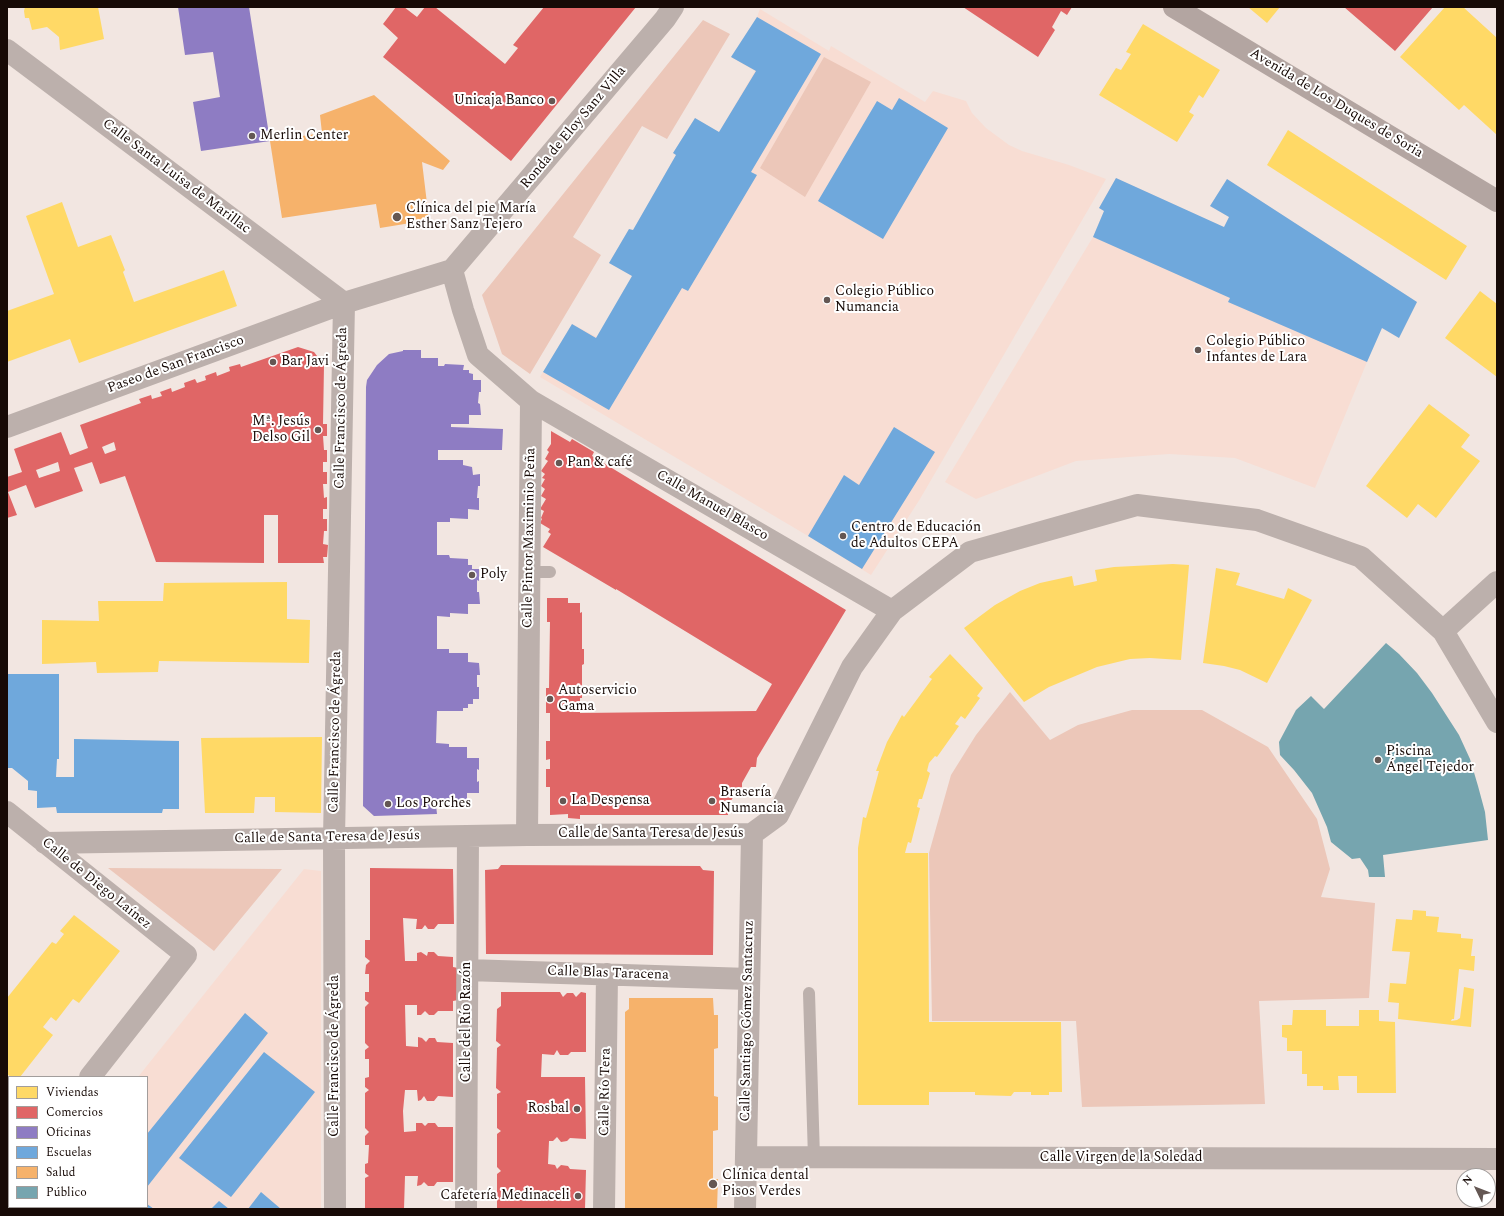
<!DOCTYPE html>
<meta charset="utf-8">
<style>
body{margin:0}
#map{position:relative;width:1504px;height:1216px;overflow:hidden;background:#f2e6e1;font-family:Spectral,serif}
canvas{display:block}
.frame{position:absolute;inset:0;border:8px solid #170a06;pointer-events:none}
.legend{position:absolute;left:8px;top:1076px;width:140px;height:132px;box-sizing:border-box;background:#fff;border:1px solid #a29d9b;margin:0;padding:5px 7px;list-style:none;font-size:12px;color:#170a06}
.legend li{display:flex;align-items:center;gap:8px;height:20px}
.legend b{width:20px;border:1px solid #a29d9b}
.north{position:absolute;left:1456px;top:1168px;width:40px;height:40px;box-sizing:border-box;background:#fff;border:1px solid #a29d9b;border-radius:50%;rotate:313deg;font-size:11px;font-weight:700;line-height:16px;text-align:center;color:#170a06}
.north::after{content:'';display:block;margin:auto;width:14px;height:18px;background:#645753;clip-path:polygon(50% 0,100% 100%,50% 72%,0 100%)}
</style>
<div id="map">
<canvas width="1504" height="1216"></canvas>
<div class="frame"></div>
<ul class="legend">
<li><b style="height:11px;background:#ffd966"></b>Viviendas</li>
<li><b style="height:11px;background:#e06666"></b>Comercios</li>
<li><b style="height:11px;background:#8e7cc3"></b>Oficinas</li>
<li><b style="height:11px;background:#6fa8dc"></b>Escuelas</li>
<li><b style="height:11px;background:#f6b26b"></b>Salud</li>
<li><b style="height:11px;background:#76a5af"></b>Público</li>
</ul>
<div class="north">N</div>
</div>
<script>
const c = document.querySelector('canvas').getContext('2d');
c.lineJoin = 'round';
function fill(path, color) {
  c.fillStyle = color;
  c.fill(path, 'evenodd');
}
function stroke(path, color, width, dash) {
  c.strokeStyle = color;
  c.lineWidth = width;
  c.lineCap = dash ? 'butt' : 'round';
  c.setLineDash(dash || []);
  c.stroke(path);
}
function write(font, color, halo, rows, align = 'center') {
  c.font = font + ' Spectral,serif';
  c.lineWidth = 4;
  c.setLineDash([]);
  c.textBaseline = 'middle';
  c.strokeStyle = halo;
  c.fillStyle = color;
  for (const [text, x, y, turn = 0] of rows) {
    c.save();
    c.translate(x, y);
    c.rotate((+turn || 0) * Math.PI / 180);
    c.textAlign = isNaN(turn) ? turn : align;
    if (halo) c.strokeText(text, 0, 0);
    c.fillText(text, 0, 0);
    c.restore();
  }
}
fill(new Path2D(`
 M760,9L829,51L831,46L925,102L933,91L966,101L972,113L986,128L1009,145L1022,151L1069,165L1106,179L920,499L871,575L808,536L540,377L572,324L597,337L632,276L609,263L629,229L633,230L676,155L673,153L695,118L719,132L755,71L731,57L757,17Z
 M1116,178L1224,227L1229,217L1210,206L1227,179L1417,302L1399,338L1381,328L1315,488L1235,458L1169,454L1076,461L976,499L945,482L1093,237L1104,211L1099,208Z
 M304,869L321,871V1209H33L35,1207H147V1077H138Z`), '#f8ddd3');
fill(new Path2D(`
 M703,20L730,34L667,139L642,126L573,237L601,255L530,374L502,354L482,295Z
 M824,57L871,82L805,197L760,168Z
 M1010,692L1050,740L1078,725L1132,710H1202L1268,747L1317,819L1330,869L1321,897L1375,903L1369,998L1259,1001L1265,1104L1082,1107L1076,1021H932L929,853L951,775L976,735Z
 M108,868L282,869L214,951Z`), '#ecc7b9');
fill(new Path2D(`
 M25,7H98L104,39L60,50L59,37L47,27L32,30L29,18H25L24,11Z
 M1248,7H1280L1267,23Z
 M1445,7H1463L1497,38V135L1464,105L1459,110L1400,57Z
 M1143,24L1220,70L1203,98L1199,95L1189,112L1194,115L1177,142L1099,95L1116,68L1121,70L1131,54L1126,52Z
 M1288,130L1467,246L1446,280L1267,165Z
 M62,202L78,247L111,235L125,270L123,272L134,302L224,270L237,306L79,363L70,339L7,362V311L54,294L26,216Z
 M1480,291L1497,304V377L1445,338Z
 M1429,404L1470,435L1461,447L1480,461L1436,518L1418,504L1407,518L1366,486Z
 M1173,564L1189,565L1181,660L1150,658L1130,659L1097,667L1049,687L1024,702L964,628L995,605L1020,591L1040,583L1072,576L1074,586L1097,581L1095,570L1114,567Z
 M1216,568L1240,573L1236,585L1284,599L1288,588L1312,600L1267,683L1240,670L1224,666L1203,663Z
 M287,582V619L310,620L309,663L159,661L158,672L97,673L96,662L42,664V620L99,621L98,601H163L164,583Z
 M950,654L983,688L977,696L980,698L965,719L961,716L955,724L959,726L937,757L935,756L929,763L927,771L930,773L922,799H919L917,807L920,808L911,843L908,842L905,853H928L929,1022H1061L1062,1092H1049V1095H1031V1092H1014L1011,1096L975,1095V1092H929V1105H858V848L863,817L866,818L879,771H876L887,742L902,715L904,717L932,679L929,677Z
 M322,737L321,813L275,812V797H255L254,813H205L201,738Z
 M1413,910L1426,911V916L1439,917L1437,932L1461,934V938L1473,939L1471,956H1475L1474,971L1459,969L1454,1019H1452L1451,1021L1457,1020L1460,1018L1464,987L1474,989L1471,1027L1398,1019L1399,1003L1388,1002L1390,983L1406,984L1410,952L1392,951L1396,919L1412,920Z
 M74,915L120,951L79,1003L73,999L56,1021L51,1017L43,1027L53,1035L20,1077H11L7,1074V998L52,942L56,944L64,934L60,931Z
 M1293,1010H1326V1026H1359V1010H1379V1021L1395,1022L1396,1093H1357V1076H1338L1339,1090H1323V1086H1307V1074H1302V1051H1287V1038L1282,1037V1025H1292Z`), '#ffd966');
fill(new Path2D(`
 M396,7H404L417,17L425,7H435L505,64L518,48L513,45L544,7H636L511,161L383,57L398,38L383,24Z
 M963,7H1072L1067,15L1061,11L1052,27L1055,30L1038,57Z
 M1344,7H1433L1395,51Z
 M298,347L314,352L324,365L323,424H327V436H323L324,450H327V462H323V472H327V484H323L324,498L327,497V509H323V519H327V531H324L323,544L328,545L327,557H323L324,563H278V515H264V563L156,562L125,476L100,484L92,462L74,468L83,491L35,508L26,485L8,492L17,515L7,518V477L22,472L14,449L61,432L70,455L88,448L80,425L141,403L139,399L151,395L152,399L162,396L160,392L171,388L172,392L185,387L184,383L195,379L197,383L206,380L205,376L216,372L217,376L230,371L229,367L240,364L241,367ZM114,442L116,450L105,454L102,447ZM58,462L60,471L39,478L36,470Z
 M551,431L570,442L572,439L594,452L592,456L846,610L757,758L756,767H751L742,783V787L739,788L738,794H735L728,806V815H580V819L568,818V814L550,815V787H546V769H550V759L546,760V741H550V713H546V688H549L550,622H547V598H568V603H580V613L582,612V649H584V664L582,665V698H580V713L756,711L772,684L616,589V590L543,547L551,534L548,532L550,529L540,523L542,519L541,518L544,511L540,509L546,499L541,496L545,489L541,486L545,479L542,478L545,474L541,471L548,461L545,459L549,452L547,450L551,444Z
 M501,865L700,866L703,870L714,871L713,955L486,954L485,870L498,869Z
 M370,868L453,869L454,924H438L434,929H428L425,925L422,929H416L417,919L403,918L405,961H417V953L421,952L427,956L428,952H434L438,956L453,957V967L458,968V1000L453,1001V1011H438L434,1015H429L425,1011L421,1015H417V1005H405L406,1046L418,1047V1037L422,1038L426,1042L429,1038H435L437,1042L453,1043V1097L438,1096L434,1101H427L424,1096L421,1100L418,1101L417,1090H405L403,1111L404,1132L416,1131V1123H422L425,1126L428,1123H435L438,1127H453V1182H437L434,1186H428L424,1182L421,1185L417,1186L418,1176H405L404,1209H365V1178L369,1176L365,1173V1164L368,1163L369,1145H365V1136L369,1132L365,1128V1093L369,1090L365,1087V1078L369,1077V1059H365V1050L369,1047L365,1043V1007L369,1003L365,1000V992H369V974H365L366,965L370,961L365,957V940H370Z
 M501,992H560L563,997L567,993H573L576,997L581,992L586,993V1052H571L568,1055H560L557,1050L554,1055L542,1054L541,1077H585L586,1139L570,1138L567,1141L561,1142L557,1137L553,1141H549L548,1164L555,1165L557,1169L561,1165L568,1166L570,1169L586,1170L585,1209H497V1174L501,1171L497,1167V1134L501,1131L497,1128V1094L501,1092L496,1088L497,1048L501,1045L496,1041L497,1009L501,1006Z`), '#e06666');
fill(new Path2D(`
 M178,7H249L270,141L201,151L193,102L220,97L213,52L185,55Z
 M403,350H421V358H438V366H444L445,364L464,365L463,370H469V373L473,374V380H481V392H479L478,403L480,404L481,415H469V424H451V427L503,429L502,450H438V460H463V465L472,467L473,475L480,474V486H478L477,498H479V510L468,509V519L450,518V522H437V555H449L450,558L468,559V565H472V569H479V581L477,580V592H479L480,604H468V614L450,613V617L437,616V649H449V653H468V662L479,663L480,675H477V687H479V699H473V704H468V708H463V711H437L436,743L449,744V747H467V758H479V770L477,769V782L479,781V793H467V801H463V805H436L437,814L374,816L363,806L366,387L367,380L377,365L389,354L403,351Z`), '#8e7cc3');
fill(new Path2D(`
 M757,17L821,54L751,172L757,175L688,291L682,288L609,410L543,372L572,324L596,338L632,276L609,263L629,229L633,230L676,155L673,153L695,118L719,132L756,71L731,57Z
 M899,98L948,128L883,239L818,201L877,101L892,110Z
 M1116,178L1224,227L1229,217L1210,206L1227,179L1417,302L1399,338L1382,328L1367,362L1228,302L1230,298L1093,237L1104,211L1099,208Z
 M894,427L935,452L862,569L808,536L844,475L859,485Z
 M7,674H59V759H57L56,777H74V739L179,741V809H163L162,813H57L56,807L37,808V791L28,790V781L12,768H7Z
 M245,1013L268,1033L147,1187V1134Z
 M264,1052L315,1092L231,1197L179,1158Z
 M261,1192L281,1209H248Z
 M219,1201L229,1209H211Z
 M147,1204L154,1209H87L88,1207H147Z`), '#6fa8dc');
fill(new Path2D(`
 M374,95L450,161L443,170L422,162L429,220L380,228L376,204L282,218L270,141L322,133L320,115Z
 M629,998H713L714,1015H718V1048L714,1049V1096L718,1097V1130L713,1131V1179H718L717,1209H625V1012L629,1009Z`), '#f6b26b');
fill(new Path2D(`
 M1386,643L1399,654L1417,673L1432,693L1459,735L1470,759L1478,786L1485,812L1488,840L1383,855L1385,877H1369L1368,870L1360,858L1352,859L1331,842L1327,827L1312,793L1294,770L1280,755L1279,742L1296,710L1311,696L1324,709Z`), '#76a5af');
stroke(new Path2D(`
 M529,572H550
 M809,993L814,1158`), '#bcb0ac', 12);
stroke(new Path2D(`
 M7,50L344,303
 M452,270L463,310L478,355L531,401L892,611
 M7,427L344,303L452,270L665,19L673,7
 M1443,631L1497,582
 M7,812L186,955L90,1077
 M527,835L531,401
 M45,843L527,835L752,834L778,815L852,667L892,611L970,552L1137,505L1257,520L1361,557L1443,631L1497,722
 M467,970L749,979
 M746,1157L1497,1159
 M7,1182L9,1180
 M335,1209L334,838L344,303
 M466,1209L468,836
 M604,1209L607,974
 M745,1209L752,834`), '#bcb0ac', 22);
stroke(new Path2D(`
 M1174,7L1497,201`), '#b3a5a1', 22);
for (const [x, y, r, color] of [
 [552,101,4,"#645753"],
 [252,136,4,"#645753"],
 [397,217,5,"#645753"],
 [827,300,4,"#645753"],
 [1198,350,4,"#645753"],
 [273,362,4,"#645753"],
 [318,430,4,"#645753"],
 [559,463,4,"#645753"],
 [843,536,4,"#645753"],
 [472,575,4,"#645753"],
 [550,699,4,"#645753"],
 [1378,760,4,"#645753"],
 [563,801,4,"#645753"],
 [712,801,4,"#645753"],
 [388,804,4,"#645753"],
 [577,1109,4,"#645753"],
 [713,1184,5,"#645753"],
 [578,1196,4,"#645753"]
]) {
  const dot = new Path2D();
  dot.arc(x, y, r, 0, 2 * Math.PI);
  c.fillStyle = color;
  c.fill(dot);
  stroke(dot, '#fff', 1.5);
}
write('14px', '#170a06', '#fff', [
 ["Unicaja Banco",544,101,"right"],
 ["Merlin Center",260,136],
 ["Clínica del pie María",406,209],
 ["Esther Sanz Tejero",406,225],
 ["Colegio Público",835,292],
 ["Numancia",835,308],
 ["Colegio Público",1206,342],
 ["Infantes de Lara",1206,358],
 ["Bar Javi",281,362],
 ["Mª. Jesús",310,422,"right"],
 ["Delso Gil",310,438,"right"],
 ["Pan & café",567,463],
 ["Centro de Educación",851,528],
 ["de Adultos CEPA",851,544],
 ["Poly",480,575],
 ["Autoservicio",558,691],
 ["Gama",558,707],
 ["Piscina",1386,752],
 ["Ángel Tejedor",1386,768],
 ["Brasería",720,793],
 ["Numancia",720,809],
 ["La Despensa",571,801],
 ["Los Porches",396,804],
 ["Rosbal",569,1109,"right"],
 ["Clínica dental",722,1176],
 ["Pisos Verdes",722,1192],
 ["Cafetería Medinaceli",570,1196,"right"]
], 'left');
write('14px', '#170a06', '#fff', [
 ["Avenida de Los Duques de Soria",1336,104,31],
 ["Ronda de Eloy Sanz Villa",574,128,-50],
 ["Calle Santa Luisa de Marillac",176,177,37],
 ["Paseo de San Francisco",176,365,-20],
 ["Calle Francisco de Ágreda",342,408,-89],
 ["Calle Manuel Blasco",712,506,30],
 ["Calle Pintor Maximinio Peña",530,538,-89],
 ["Calle Francisco de Ágreda",336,732,-89],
 ["Calle de Santa Teresa de Jesús",651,834],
 ["Calle de Santa Teresa de Jesús",327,838,-1],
 ["Calle de Diego Laínez",96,884,39],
 ["Calle Blas Taracena",608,974,2],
 ["Calle Santiago Gómez Santacruz",748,1021,-89],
 ["Calle del Río Razón",467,1022,-90],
 ["Calle Francisco de Ágreda",335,1056,-90],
 ["Calle Río Tera",606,1092,-89],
 ["Calle Virgen de la Soledad",1121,1158]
]);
</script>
